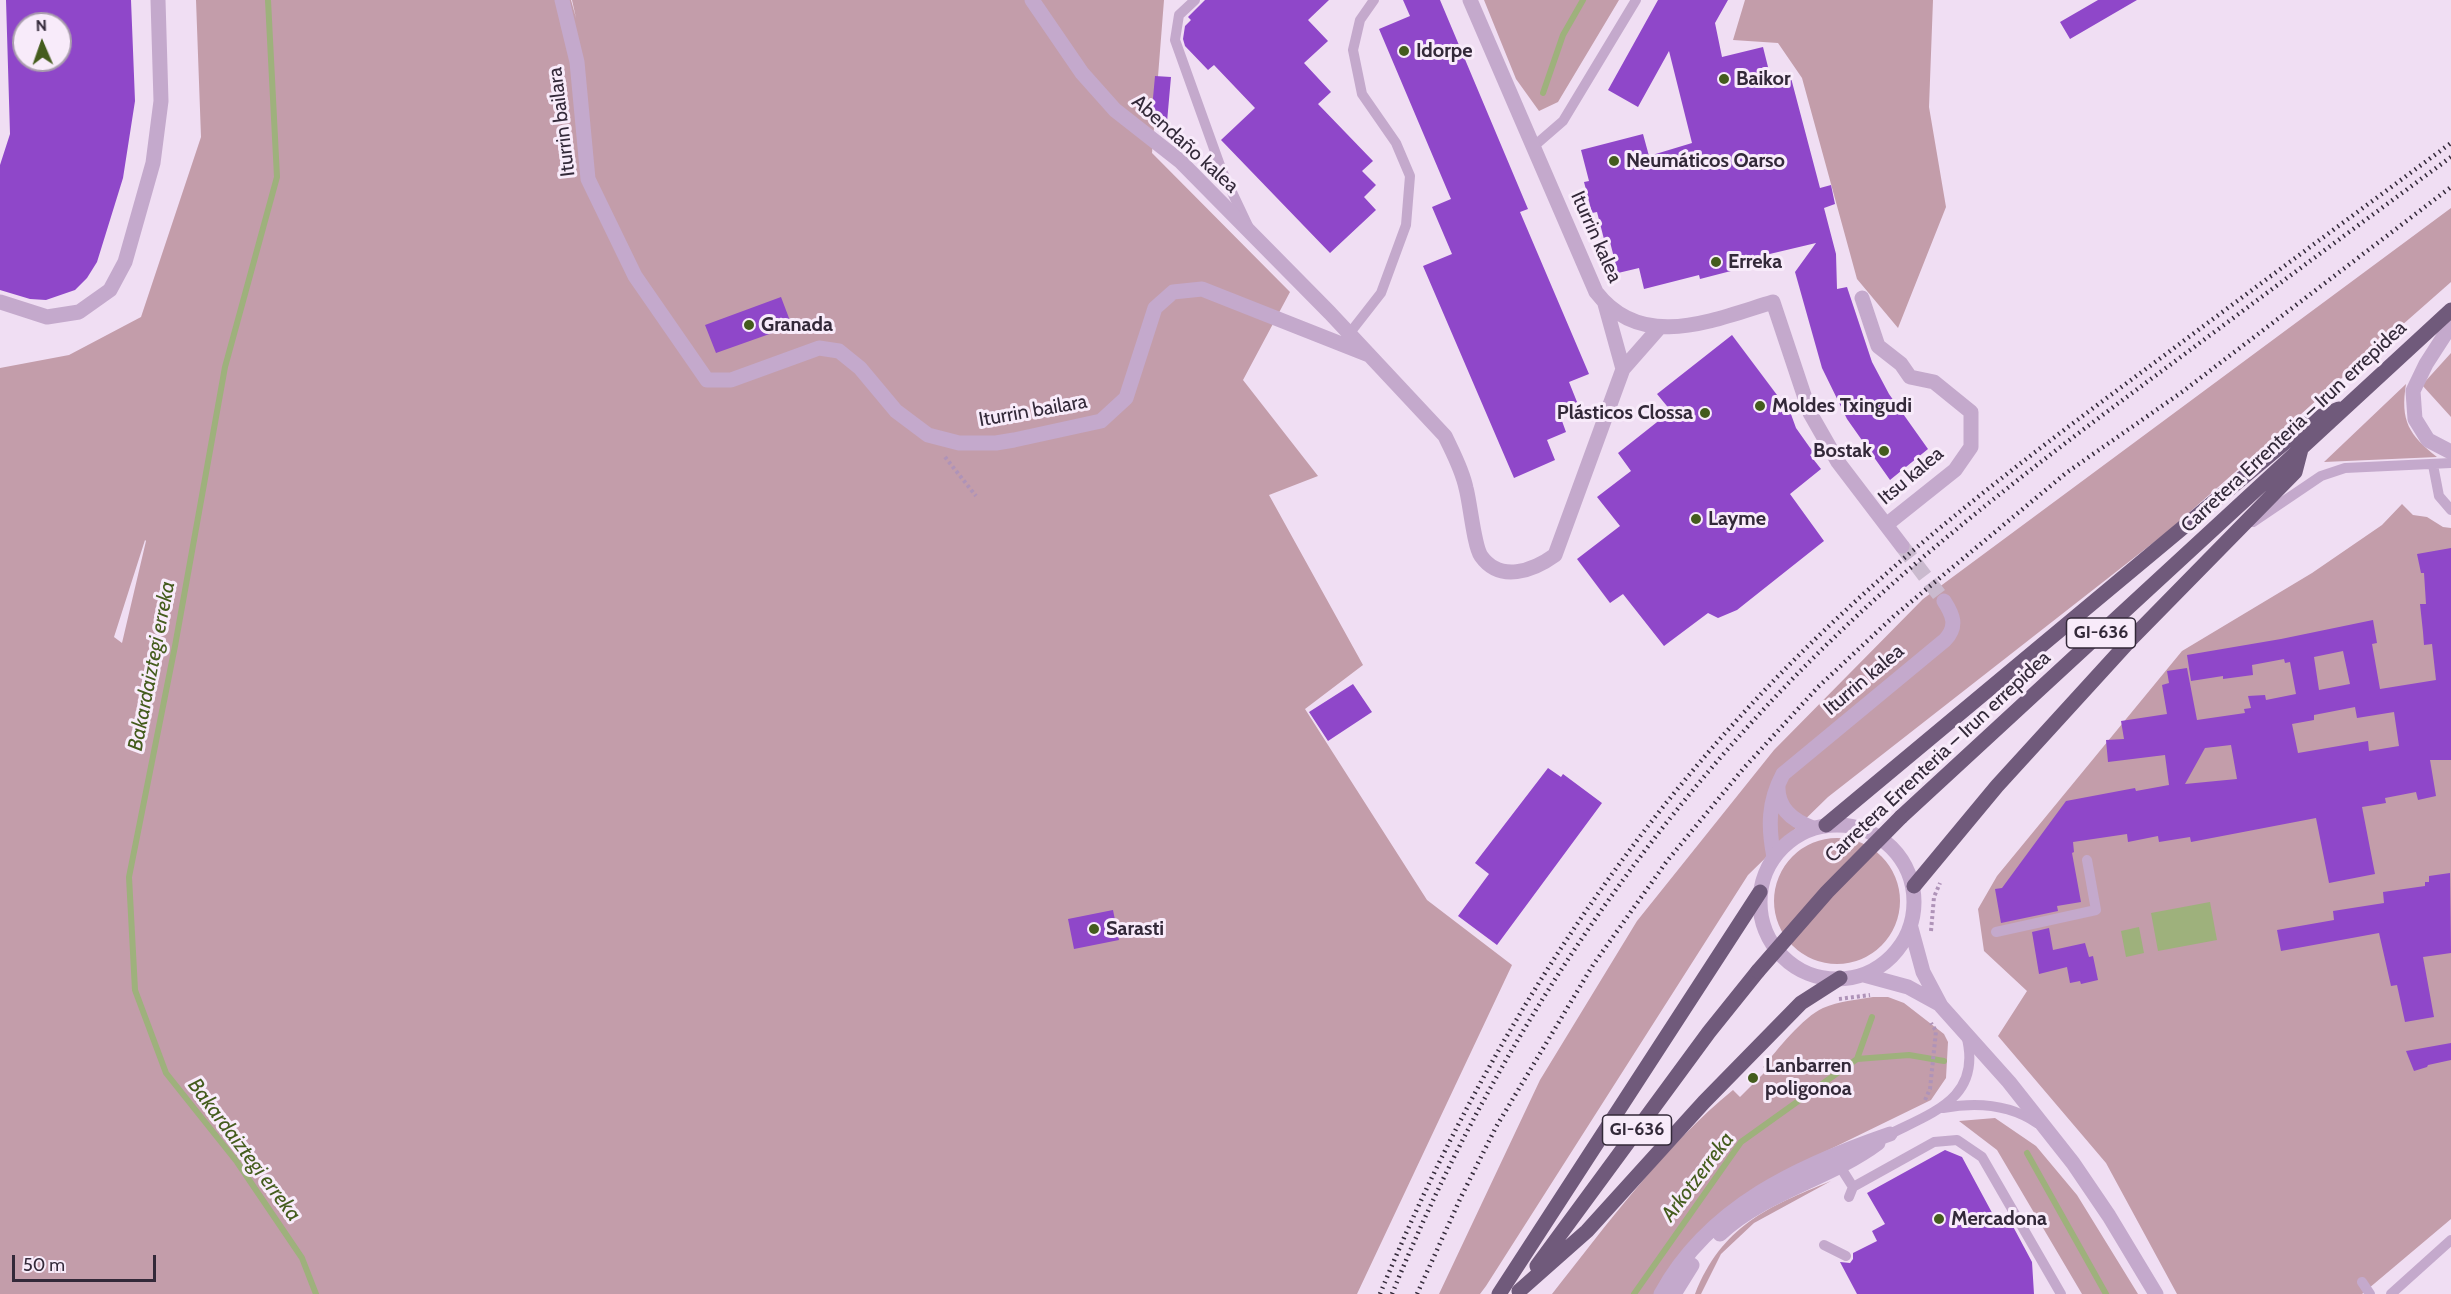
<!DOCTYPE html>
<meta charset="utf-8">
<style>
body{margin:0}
#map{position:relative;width:2451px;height:1294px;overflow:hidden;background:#f0def3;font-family:Cabin,sans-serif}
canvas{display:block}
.north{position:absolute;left:12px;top:12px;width:60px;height:60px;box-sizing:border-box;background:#f8ebfa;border:2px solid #a99dad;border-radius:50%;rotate:358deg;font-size:16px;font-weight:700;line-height:24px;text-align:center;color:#332939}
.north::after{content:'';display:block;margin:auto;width:21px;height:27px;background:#445c1d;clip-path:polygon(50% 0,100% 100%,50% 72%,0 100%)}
.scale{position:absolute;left:12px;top:1255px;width:144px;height:27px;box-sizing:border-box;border:3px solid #332939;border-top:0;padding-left:8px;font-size:18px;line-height:21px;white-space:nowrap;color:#332939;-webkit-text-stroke:4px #f8ebfa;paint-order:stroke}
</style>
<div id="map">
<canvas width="2451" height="1294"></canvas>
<div class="north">N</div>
<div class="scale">50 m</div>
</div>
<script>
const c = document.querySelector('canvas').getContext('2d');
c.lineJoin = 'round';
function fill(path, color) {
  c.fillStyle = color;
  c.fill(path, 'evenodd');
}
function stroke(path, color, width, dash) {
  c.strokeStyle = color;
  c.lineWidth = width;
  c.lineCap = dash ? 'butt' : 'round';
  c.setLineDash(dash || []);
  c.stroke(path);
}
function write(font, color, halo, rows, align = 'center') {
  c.font = font + ' Cabin,sans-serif';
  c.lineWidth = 6;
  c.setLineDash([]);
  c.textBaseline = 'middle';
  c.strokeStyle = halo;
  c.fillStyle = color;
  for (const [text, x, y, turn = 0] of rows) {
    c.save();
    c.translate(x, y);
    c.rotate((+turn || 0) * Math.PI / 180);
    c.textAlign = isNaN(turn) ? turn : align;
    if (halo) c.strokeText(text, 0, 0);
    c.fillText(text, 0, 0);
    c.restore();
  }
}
fill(new Path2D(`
 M196,0H571L576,18L572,0H1164L1152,153L1290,292L1243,380L1318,476L1269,495L1363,665L1305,709L1427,900L1512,965L1357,1294H0V368L69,355L141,317L201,137ZM145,540L146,541L122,643L114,637Z
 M1484,0H1619L1558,102L1539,111L1516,79Z
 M1745,0H1933L1929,107L1946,207L1898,328L1857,279L1802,78L1778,43L1733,40Z
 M2451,208V282L2167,532L1828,797L1748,875L1486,1286L1480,1294H1439L1540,1080L1637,921L1774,750L1923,599Z
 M2451,353V417L2422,385Z
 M2406,384C2400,421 2409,435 2437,457L2324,462Z
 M2402,504L2413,515L2427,517L2443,527L2451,528V1219L2362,1294H2177L2106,1163L1998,1036L2027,991L1984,951L1978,909L1997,876L2182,651L2312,573L2382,525Z
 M1774 901a63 63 0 1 1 126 0a63 63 0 1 1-126 0Z
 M1873,997H1888L1904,1003L1944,1034L1948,1042L1946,1078L1931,1100L1810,1159L1749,1193L1656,1294H1552C1605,1227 1666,1144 1733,1090L1740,1097L1766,1071L1763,1067C1777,1050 1803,1017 1823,1008C1839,1001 1856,1000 1873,997Z
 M1995,1118L2036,1146L2077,1195L2138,1294H2082L1997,1150L1959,1121Z
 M1831,1181L1754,1223L1721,1254L1701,1294H1695C1722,1226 1767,1207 1831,1181Z`), '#c39daa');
fill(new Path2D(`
 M2210,902L2217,940L2158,951L2151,913Z
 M2139,927L2144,953L2126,957L2121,931Z`), '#9eb17c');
stroke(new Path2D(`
 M268,0L277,177L225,367L175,646L129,877L135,990L166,1073L237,1162L302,1258L316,1294
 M1543,93L1563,35L1583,0
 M1857,1059L1909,1055L1944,1061
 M2027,1153L2106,1294
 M1634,1294L1741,1142L1857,1059L1872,1017`), '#9eb17c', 6);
fill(new Path2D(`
 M6,0H131L135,101L123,178L97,262L87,278L75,290L46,300L30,299L0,290V165L10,134ZM24,24H60V60H24Z
 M1205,0H1329L1308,20L1328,41L1304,63L1331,92L1318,104L1373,161L1362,171L1376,185L1364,197L1376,210L1330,253L1221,140L1255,108L1214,65L1208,70L1185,46L1183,39L1185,26L1191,20L1188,17Z
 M1403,0H1440L1528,209L1520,212L1589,374L1569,382L1577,402L1558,410L1566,432L1547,440L1555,460L1514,478L1423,266L1452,254L1432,207L1451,199L1379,29L1410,16Z
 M1658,0H1728L1715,23L1722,57L1763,47L1772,83L1791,78L1820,188L1831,185L1835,204L1824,208L1836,254L1837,289L1847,287L1872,362L1889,394L1928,449L1890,480L1847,419L1822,368L1795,272L1816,243L1757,257L1758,264L1700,279L1699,275L1644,289L1639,268L1618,273L1610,242L1605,243L1597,212L1592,213L1584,182L1589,181L1581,150L1643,134L1649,156L1692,143L1669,51L1638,107L1608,90Z
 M2098,0H2137L2070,39L2060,22Z
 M1155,76L1171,77L1167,122L1151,120Z
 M781,297L792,326L716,353L705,325Z
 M1732,335L1780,399L1784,395L1796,428L1813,452L1810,455L1821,469L1790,494L1824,541L1737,610L1718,618L1708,613L1664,646L1623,594L1610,603L1577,559L1620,526L1597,497L1631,471L1618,453L1671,411L1657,394Z
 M2451,548V760H2430L2436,796L2418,800L2416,792L2385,798L2386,803L2362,807L2375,874L2329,883L2316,818L2191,842L2190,837L2159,842L2158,836L2128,842L2127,834L2073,842L2074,852L2072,853L2081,902L2057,906L2058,911L2001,923L1995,889L2002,888L2066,801L2135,788L2136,791L2169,785L2165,755L2108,762L2106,740L2124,739L2121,721L2167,714L2162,685L2169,683L2167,671L2187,668L2197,720L2245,713L2244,709L2251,708L2248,696L2265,695L2266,700L2296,694L2290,662L2285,663L2284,659L2252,665L2253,675L2223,679V676L2191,681L2187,655L2281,639L2373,620L2377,643L2372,644L2380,689L2436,680L2432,644L2424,645L2423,632L2420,604H2426L2424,573H2421L2417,554ZM2343,651L2350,684L2319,690L2314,657ZM2355,707L2357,718L2394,712L2399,746L2369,751L2368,741L2298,753L2292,724L2314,720V715ZM2231,745L2237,779L2185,784L2205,748Z
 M1353,684L1372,712L1328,741L1309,712Z
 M1548,768L1561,777L1563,774L1602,803L1497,945L1458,916L1489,874L1475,863Z
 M2450,873L2451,953L2423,957L2434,1017L2405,1022L2397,985L2391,986L2379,933L2281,951L2277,930L2334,920L2333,911L2384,903L2383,892L2425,886V882H2429V876Z
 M1113,910L1119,940L1074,949L1068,919Z
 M2049,928L2053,950L2085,943L2089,957L2093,956L2098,980L2081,984L2080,981L2070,983L2067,967L2039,974L2032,932Z
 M2451,1043V1060L2428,1065L2427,1067L2414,1071L2406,1051Z
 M1945,1150L1962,1157L1997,1222L2008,1217L2032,1262L2034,1294H1857L1840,1262L1850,1263L1853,1259V1253L1877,1241L1872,1231L1885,1224L1867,1193Z`), '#8f47c9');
stroke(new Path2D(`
 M1902,546L1944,601`), '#cabace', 15, [15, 8]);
stroke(new Path2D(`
 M945,457L976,496
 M1931,931L1934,897L1940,883
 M1839,999L1870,995
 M1925,1100L1930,1089L1936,1031L1931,1023`), '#af93b8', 4, [3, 3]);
stroke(new Path2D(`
 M1195,0L1179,15L1175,40L1222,171L1248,226
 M1533,147L1563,121L1636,0
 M1349,334L1381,293L1406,225L1410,176L1396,143L1362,94L1353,50L1360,20L1374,0
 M2433,465L2439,496L2451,510
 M2253,522L2321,476L2345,468L2451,463
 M1996,932L2096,910L2087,860
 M1943,1108C1976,1102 2009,1104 2037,1123
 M1890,1134C1934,1112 1983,1097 1966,1035
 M1841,1168L1853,1187
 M1849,1197L1853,1187L1934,1142L1957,1140L1982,1157L2061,1294
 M1824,1245L1846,1256
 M2362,1282L2370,1294
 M2391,1294L2451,1240`), '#c4a9cc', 10);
stroke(new Path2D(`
 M562,0L577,62L588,179L635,276L707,380H731L819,348L839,351L860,368L896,411L928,435L959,443H996L1014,440L1101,421L1126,398L1155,308L1173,292L1202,289L1369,355
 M1032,0L1082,73L1115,110L1180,161L1330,313L1445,436C1453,453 1462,469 1466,488C1470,502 1474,546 1481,556C1500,583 1533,571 1555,555L1623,369L1659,328
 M1470,0L1596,292C1642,352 1713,320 1773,302L1810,413L1838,462L1902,546
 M1862,298L1878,346L1901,364L1910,377L1934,382L1971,412V447L1955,470L1886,525
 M0,302L47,317L79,312L110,290L125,262L153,163L161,101L158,0
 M1605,304L1623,369
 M2451,325L2426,364L2413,391L2415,419L2428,440L2451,452
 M1778,786C1777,809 1793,821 1813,828
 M1774,857C1768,827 1768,802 1783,774L1945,640C1958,626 1953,615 1944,601
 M1720,1234C1763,1193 1830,1179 1878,1143
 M1661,1294C1709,1206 1800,1165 1890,1134
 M1674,1294L1692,1265`), '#c4a9cc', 15);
stroke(new Path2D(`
 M1760 902a77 77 0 1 1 154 0a77 77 0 1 1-154 0Z
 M1911,928L1923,972L1941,1006L2009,1082L2073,1163L2109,1216L2156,1294
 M1864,975L1908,987L1939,1004`), '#c4a9cc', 15);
stroke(new Path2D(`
 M1901,817L2451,310
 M1826,825L2312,420L2339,409
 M1914,886L1997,786L2133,637L2295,472L2301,449
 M1537,1266L1709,1032L1758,971
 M1519,1291L1587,1231L1704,1102L1801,1003L1840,978
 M1499,1294L1760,892`), '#705a7b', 15);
stroke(new Path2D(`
 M1380,1294C1477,1058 1614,840 1795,659C1905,549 2029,455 2154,363C2253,289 2352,216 2451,143
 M1392,1294C1496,1038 1658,800 1861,612C1958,523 2064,443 2170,365C2264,295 2357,226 2451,157
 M1417,1294L1461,1197L1496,1127L1593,965L1667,861L1743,769L1818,687L1894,616L2066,473L2182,392L2451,187`), '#332939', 4.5, [1.5, 4.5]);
stroke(new Path2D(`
 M1758,971L1827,892L1901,817`), '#705a7b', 15);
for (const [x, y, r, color] of [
 [1404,51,6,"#445c1d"],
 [1724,79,6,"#445c1d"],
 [1614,161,6,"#445c1d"],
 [1716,262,6,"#445c1d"],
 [749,325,6,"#445c1d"],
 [1760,406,6,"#445c1d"],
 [1705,413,6,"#445c1d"],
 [1884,451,6,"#445c1d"],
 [1696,519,6,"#445c1d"],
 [1094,929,6,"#445c1d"],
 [1753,1078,6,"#445c1d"],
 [1939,1219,6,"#445c1d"]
]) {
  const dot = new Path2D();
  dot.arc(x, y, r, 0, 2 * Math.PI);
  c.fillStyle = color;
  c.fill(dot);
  stroke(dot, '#f8ebfa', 2);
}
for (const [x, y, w] of [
 [2101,633,69],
 [1637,1130,69]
]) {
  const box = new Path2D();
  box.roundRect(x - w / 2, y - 15, w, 30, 4.5);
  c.fillStyle = '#f8ebfa';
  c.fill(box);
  stroke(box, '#332939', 1.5);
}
write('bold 18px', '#332939', null, [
 ["GI-636",2101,633],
 ["GI-636",1637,1130]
]);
write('bold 20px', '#332939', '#f8ebfa', [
 ["Idorpe",1416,51],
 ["Baikor",1736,79],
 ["Neumáticos Oarso",1626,161],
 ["Erreka",1728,262],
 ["Granada",761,325],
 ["Moldes Txingudi",1772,406],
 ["Plásticos Clossa",1693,413,"right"],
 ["Bostak",1872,451,"right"],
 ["Layme",1708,519],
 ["Sarasti",1106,929],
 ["Lanbarren",1765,1066],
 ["poligonoa",1765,1089],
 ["Mercadona",1951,1219]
], 'left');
write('20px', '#332939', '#f8ebfa', [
 ["Iturrin bailara",562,122,-97],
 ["Abendaño kalea",1185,144,42],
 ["Iturrin kalea",1596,237,66],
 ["Iturrin bailara",1033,411,-10],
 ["Carretera Errenteria – Irun errepidea",2294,427,-43],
 ["Itsu kalea",1911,476,-40],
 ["Iturrin kalea",1864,680,-40],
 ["Carretera Errenteria – Irun errepidea",1938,757,-43]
]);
write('italic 21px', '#445c1d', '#f8ebfa', [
 ["Bakardaiztegi erreka",152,666,-79],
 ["Bakardaiztegi erreka",244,1150,53],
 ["Arkotzerreka",1698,1177,-53]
]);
</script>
